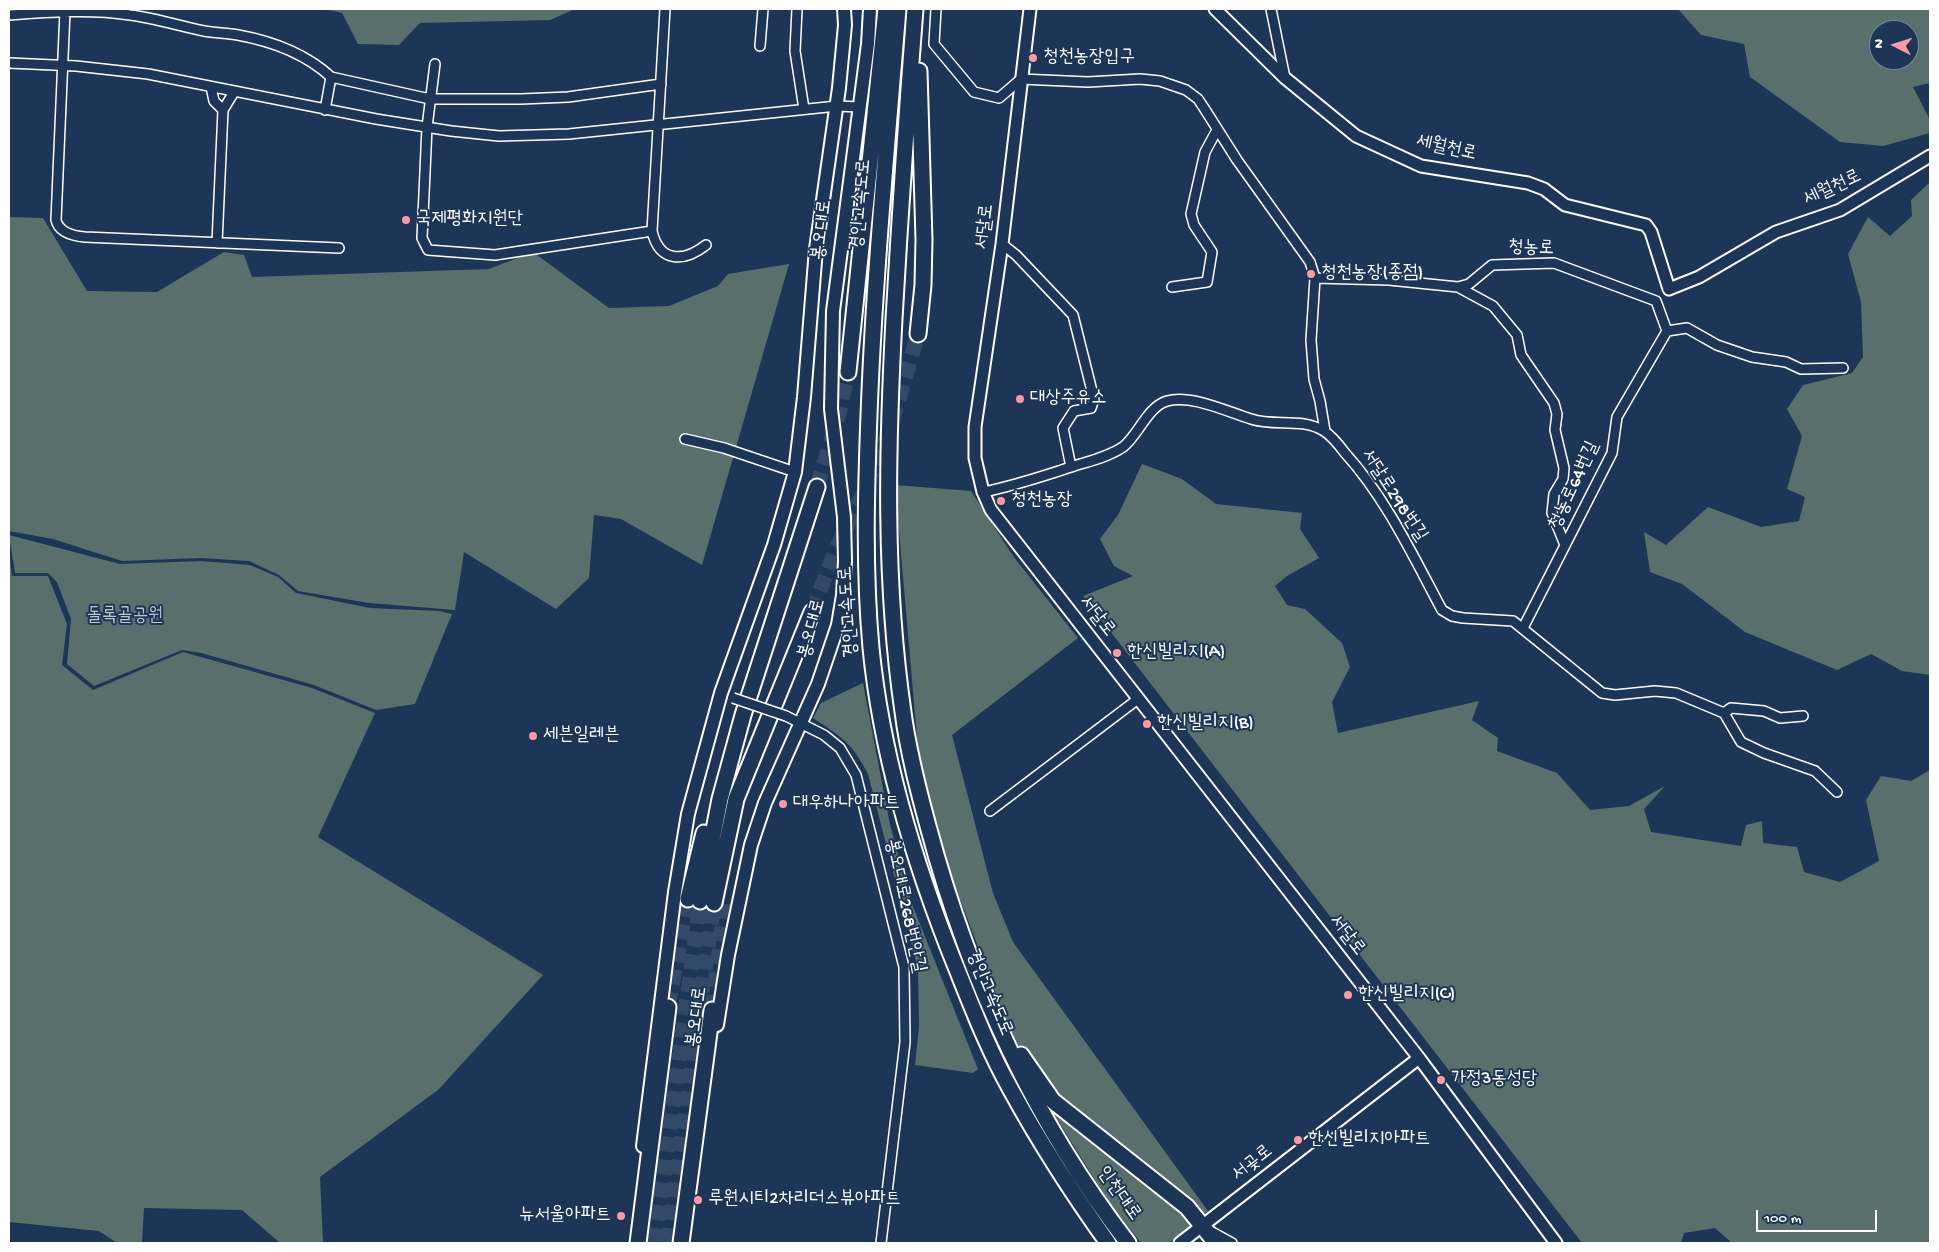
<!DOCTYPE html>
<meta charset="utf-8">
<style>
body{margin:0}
#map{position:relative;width:1939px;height:1252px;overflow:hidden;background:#1d3557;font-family:"Gochi Hand",sans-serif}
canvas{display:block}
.frame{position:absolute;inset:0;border:10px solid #fff;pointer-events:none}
.north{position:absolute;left:1869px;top:20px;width:50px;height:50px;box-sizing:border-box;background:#1d3557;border:1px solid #77869a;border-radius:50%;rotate:275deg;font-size:14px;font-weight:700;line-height:20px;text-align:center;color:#fff}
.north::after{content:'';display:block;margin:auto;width:18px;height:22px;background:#ff9aa2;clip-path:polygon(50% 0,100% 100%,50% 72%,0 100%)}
.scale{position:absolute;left:1756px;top:1210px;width:121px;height:22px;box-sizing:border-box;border:2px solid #fff;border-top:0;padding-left:6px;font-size:15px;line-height:18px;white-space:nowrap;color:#fff;-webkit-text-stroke:4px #1d3557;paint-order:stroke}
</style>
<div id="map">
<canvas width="1939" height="1252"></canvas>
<div class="frame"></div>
<div class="north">N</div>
<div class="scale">100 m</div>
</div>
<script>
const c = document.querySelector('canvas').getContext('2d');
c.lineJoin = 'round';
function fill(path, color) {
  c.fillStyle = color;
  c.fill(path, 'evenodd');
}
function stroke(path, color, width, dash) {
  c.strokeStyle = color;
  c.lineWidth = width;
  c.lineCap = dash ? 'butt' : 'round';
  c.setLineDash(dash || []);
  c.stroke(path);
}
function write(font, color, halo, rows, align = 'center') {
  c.font = font + ' "Gochi Hand","Poor Story",sans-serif';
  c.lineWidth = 4;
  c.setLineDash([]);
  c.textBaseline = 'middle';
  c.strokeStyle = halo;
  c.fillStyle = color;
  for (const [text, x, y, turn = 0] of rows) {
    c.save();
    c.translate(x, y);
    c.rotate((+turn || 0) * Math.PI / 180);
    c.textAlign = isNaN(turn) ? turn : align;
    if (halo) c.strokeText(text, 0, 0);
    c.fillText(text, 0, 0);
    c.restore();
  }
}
fill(new Path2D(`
 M325,9H575L550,20L420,23L399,45L358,44L342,13Z
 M1678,9H1930V83L1913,87L1930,120V133L1883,146L1840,142L1750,77L1744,44L1701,35ZM1879,30H1909V60H1879Z
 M1930,182V675L1902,671L1871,654L1837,670L1745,632L1682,584L1650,572L1644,532L1666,545L1708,507L1761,527L1799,521L1805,497L1787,489L1802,436L1787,409L1803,385L1852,373L1863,357L1861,302L1848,254L1868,217L1890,236L1912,216L1911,200Z
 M9,217L43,218L87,291L157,292L224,252L244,255L252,277L489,269L533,252L609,308L669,306L718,286L728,274L789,264L702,565L621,519L594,515L589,578L556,609L464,552L455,610L369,603L298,591L279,575L249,561L200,558L122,561L53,539L9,531Z
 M1142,464L1182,479L1216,504L1302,513L1300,529L1319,558L1287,576L1275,586L1287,605L1305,609L1342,643L1350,667L1332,702L1338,733L1479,701L1472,720L1498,738L1497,751L1557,773L1590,810L1629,806L1665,786L1644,809L1651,832L1741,846L1746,825L1762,821L1763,843L1797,847L1804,872L1840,882L1879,861L1866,800L1881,776L1911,781L1930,770V1243H1732L1715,1228L1684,1233L1681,1243H1582L1083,596L1133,576L1114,566L1100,539L1118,515Z
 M895,485L971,491L1013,556L1078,638L952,735L993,893L1013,942L1208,1211L1169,1243H1141L1108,1201L1052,1111L1006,1021L946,862L918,749Z
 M9,535L120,564L201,561L250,565L278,577L296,593L370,608L439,611L452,614L415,704L376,710L314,685L201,653L182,650L94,686L67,664L71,619L57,582L48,573H15Z
 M9,551L12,576H48L67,624L62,665L93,690L183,652L312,688L375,713L318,837L543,975L438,1090L320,1177L323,1243H280L242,1210L144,1208L142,1243H117L99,1231L9,1222Z
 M863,683L890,825L912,904L978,1069L973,1073L915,1065L919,1027L918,969L868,774C852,743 842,737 813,718L821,703Z`), '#596f6b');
stroke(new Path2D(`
 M817,487L839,414L848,372
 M812,612L835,551L866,488L893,419L918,334
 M668,1007L688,899
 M712,1010L725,902
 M655,1243L700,901
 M668,1243L714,903`), '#344968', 15, [15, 8]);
const street = new Path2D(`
 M665,9L652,231C659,262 683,263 706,245
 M797,9L795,51L804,109
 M936,9L934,44L974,92L999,98L1021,79L1088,82L1140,79L1160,81L1186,90L1198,99L1204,108L1237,160L1310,262L1315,278L1389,280L1458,287L1469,284L1492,265L1554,263L1656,301L1667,331L1687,328L1717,345L1752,357L1786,362L1801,369L1843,368
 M1271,9L1285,78
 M65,11L56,220C59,233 73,236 85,237L339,248
 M9,15C49,12 90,9 130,15C155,18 179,26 204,31C215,33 227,33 238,35C271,41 306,54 331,77L430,99H521L568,97L661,84
 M760,46L763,9
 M9,63L76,66L148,74L376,119L451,131L499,136L569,134L837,106L859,107
 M435,64L427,127L422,238L428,250L495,255L652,231
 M211,87L214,101L223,110
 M325,110L331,77
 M217,243L223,110L234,92
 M1002,244L1016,255L1073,315L1094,399L1091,408L1074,411L1063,428L1071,467
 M1315,278L1311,340L1314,379L1320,401L1325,431
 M1172,287L1207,282L1212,252L1194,225L1191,214L1205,152L1217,130
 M1458,287L1493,306L1517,335L1521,355L1554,403L1557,414L1555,430L1564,468L1563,479L1554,494L1552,513L1565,545
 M685,439L724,448L795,472
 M983,492C1014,486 1043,476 1074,466C1090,461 1108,457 1123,447C1138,436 1147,407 1167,401C1191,394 1228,412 1251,419C1275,427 1301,417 1324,431C1332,436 1339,445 1345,453C1386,498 1413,556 1442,610L1452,616L1463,618L1513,621L1602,693L1615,695L1655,691L1676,693L1724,713L1741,742L1764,753L1815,771L1837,792
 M1523,628L1612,453L1617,417L1667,331
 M1724,713L1731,708L1764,711L1780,718L1803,716
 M786,716L824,735L840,748L856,775L904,967L905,1042L881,1243
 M990,811L1138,699
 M1210,1231L1232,1243`);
const secondary = new Path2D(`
 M1030,9L1002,244L975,427V458L983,492L991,510L1419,1058L1556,1243
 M1215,9L1285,78L1356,136L1421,166L1528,183L1544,189L1565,205L1646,225L1651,232L1669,289L1699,277L1776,232L1840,210L1930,156
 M1180,1243L1419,1058`);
const primary = new Path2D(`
 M717,1025L728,955L751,845L765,803L818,684L838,625L843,595L845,561L844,517L831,409L833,311L868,44L870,9
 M643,1146L675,892L688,814L721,693L774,545L795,472L804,397L816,249L839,88L845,25L844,9`);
const highway = new Path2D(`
 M898,9C887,144 874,280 869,415C866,493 864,571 871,648C882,760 916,869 958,972C974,1012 990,1053 1011,1090C1040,1143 1073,1194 1108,1243
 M915,9C907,112 900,215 894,319C887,450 884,581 903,712C908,751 918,789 928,826C968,976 1033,1120 1128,1243
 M918,334L923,285L924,240L919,71
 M848,372L886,9
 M688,899L704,833
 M700,901L720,799L743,715L817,487
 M714,903L736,799L812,612
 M1021,1055L1053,1101L1187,1207L1216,1243
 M638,1243L668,1007
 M681,1243L712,1010`);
stroke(street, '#fff', 12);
stroke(secondary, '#fff', 15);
stroke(primary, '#fff', 16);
stroke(highway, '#fff', 19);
stroke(street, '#1d3557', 9);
stroke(secondary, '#1d3557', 11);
stroke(primary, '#1d3557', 12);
stroke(highway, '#1d3557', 15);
const streetBridge = new Path2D(`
 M733,698L786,716`);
stroke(streetBridge, '#fff', 12, []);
stroke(streetBridge, '#1d3557', 9);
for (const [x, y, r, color] of [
 [1033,58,5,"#ff9aa2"],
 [406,220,5,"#ff9aa2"],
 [1311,274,5,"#ff9aa2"],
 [1020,399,5,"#ff9aa2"],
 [1001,501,5,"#ff9aa2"],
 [1117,653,5,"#ff9aa2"],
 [1147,724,5,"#ff9aa2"],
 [533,736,5,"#ff9aa2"],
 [783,804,5,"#ff9aa2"],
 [1348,995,5,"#ff9aa2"],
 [1441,1080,5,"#ff9aa2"],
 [1298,1140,5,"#ff9aa2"],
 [698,1200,5,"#ff9aa2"],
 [621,1216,5,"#ff9aa2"]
]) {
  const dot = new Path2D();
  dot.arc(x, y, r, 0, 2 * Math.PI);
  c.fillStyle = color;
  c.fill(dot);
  stroke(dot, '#1d3557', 2);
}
write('19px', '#fff', '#1d3557', [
 ["청천농장입구",1043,58],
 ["국제평화지원단",416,220],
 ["청천농장(종점)",1321,274],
 ["대상주유소",1030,399],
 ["청천농장",1011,501],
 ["한신빌리지(A)",1127,653],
 ["한신빌리지(B)",1157,724],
 ["세븐일레븐",543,736],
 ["대우하나아파트",793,804],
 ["한신빌리지(C)",1358,995],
 ["가정3동성당",1451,1080],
 ["한신빌리지아파트",1308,1140],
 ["루원시티2차리더스뷰아파트",708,1200],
 ["뉴서울아파트",611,1216,"right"]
], 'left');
write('19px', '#fff', '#1d3557', [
 ["세월천로",1446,149,13],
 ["세월천로",1833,189,-25],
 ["경인고속도로",862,205,-85],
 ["서달로",986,227,-83],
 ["봉오대로",823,230,-83],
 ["청농로",1531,249,2],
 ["청농로64번길",1575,486,-65],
 ["서달로298번길",1393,496,57],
 ["경인고속도로",850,612,-94],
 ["서달로",1096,617,52],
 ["봉오대로",813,629,-75],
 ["봉오대로268번안길",904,906,78],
 ["서달로",1346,936,52],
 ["경인고속도로",988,993,67],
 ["봉오대로",698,1017,-82],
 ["서곶로",1253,1164,-38],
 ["인천대로",1118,1194,55]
]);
write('19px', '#bdc5c4', '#1d3557', [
 ["돌록골공원",125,617]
]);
</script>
